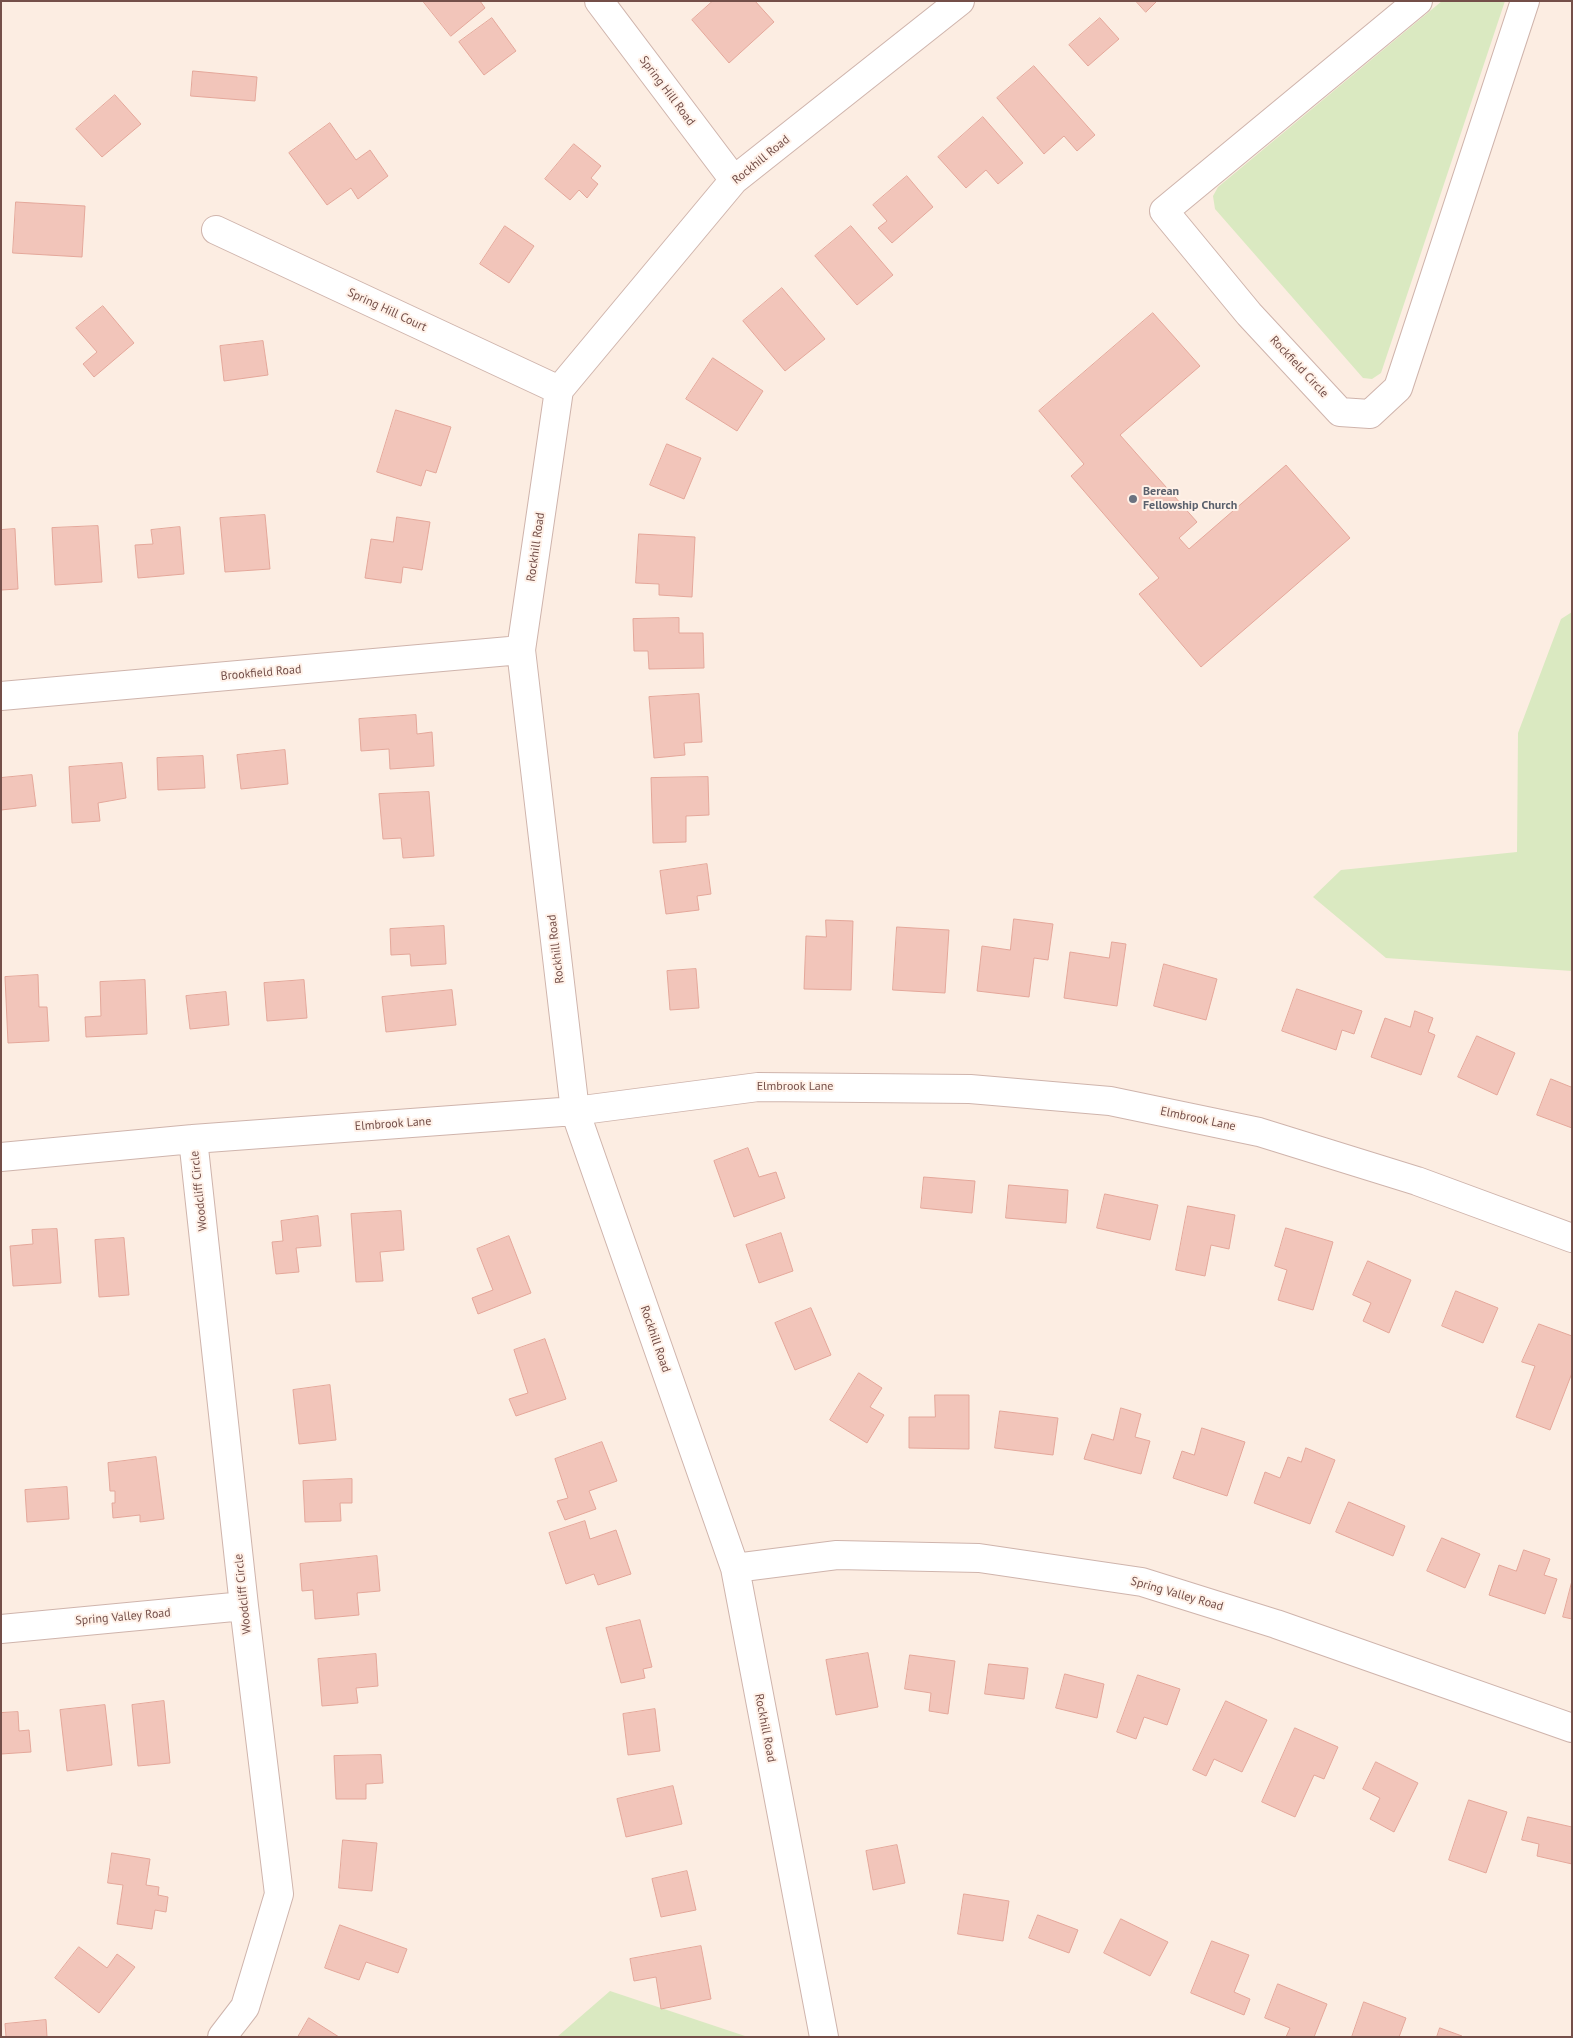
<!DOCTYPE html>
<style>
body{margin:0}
#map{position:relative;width:1573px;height:2038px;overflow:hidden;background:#fcede2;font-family:"PT Sans",sans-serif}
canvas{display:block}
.frame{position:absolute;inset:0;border:2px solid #744f49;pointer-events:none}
</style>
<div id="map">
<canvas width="1573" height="2038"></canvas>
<div class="frame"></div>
</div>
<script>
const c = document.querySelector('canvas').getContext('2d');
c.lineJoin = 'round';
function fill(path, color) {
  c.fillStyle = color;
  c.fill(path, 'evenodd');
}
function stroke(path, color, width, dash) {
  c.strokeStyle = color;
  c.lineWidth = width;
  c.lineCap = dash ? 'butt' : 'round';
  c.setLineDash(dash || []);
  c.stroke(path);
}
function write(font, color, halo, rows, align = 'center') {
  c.font = font + ' "PT Sans",sans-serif';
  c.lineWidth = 4;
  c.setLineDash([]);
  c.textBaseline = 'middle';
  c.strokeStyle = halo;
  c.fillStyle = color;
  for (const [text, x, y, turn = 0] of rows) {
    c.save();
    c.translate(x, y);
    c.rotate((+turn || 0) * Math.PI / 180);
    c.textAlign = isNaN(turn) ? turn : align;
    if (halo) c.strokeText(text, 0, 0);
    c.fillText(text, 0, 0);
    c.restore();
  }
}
fill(new Path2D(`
 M1442,1H1505L1381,373L1372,379L1363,378L1215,209L1213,196L1218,187Z
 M1572,612V971L1386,958L1313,897L1341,870L1517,852L1518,733L1561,619Z
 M610,1991L748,2037H557Z`), '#dae9c1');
const building = new Path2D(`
 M423,1H480L485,8L451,36Z
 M713,1H755L774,22L729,63L692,20Z
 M1136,1H1157L1146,12Z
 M492,18L516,51L484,75L459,42Z
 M1100,18L1119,39L1088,66L1069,45Z
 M1034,66L1095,135L1077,151L1064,136L1044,154L997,98Z
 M193,71L257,77L255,101L191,96Z
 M115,95L141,124L102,157L76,129Z
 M983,117L1023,163L998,184L986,170L966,188L938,157Z
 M330,123L356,160L370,150L388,176L358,199L351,188L327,205L289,153Z
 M574,144L601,166L591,178L598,184L587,198L579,190L570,200L545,179Z
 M907,176L933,207L892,243L878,228L887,221L873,205Z
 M16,202L85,206L82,257L13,253Z
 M505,226L534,246L509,283L480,264Z
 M851,226L893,275L857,305L815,256Z
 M782,288L825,339L785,371L743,321Z
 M103,306L134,343L94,377L83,364L97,352L76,328Z
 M1153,313L1200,366L1120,435L1197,522L1179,538L1189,549L1286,465L1350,538L1201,667L1139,594L1159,578L1071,476L1084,464L1039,411Z
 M263,341L268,375L224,381L220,346Z
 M713,358L763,391L737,431L686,399Z
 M396,410L451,427L436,473L426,470L421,486L377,472Z
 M667,444L701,458L684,499L650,485Z
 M265,515L270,569L225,572L220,518Z
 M397,517L430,522L422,570L403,567L401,583L365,578L371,539L393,542Z
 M98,526L102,582L55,585L52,528Z
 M180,527L184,574L138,578L135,545L153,544L151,530Z
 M15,529L18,589L1,590V530Z
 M639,534L695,537L692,597L659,595V584L636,583Z
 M679,618V633H703L704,668L649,669L648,651H634L633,619Z
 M699,694L702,742L684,743L685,755L654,758L649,697Z
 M416,715L417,734L432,732L434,766L390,769L389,749L361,751L359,719Z
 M285,750L288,784L241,789L237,755Z
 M203,756L205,788L158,790L157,758Z
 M122,763L126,798L98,803L100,821L72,823L69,767Z
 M32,775L36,806L1,810V778Z
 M708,777L709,815L686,816V842L653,843L651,778Z
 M429,792L434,856L403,858L401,838L383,839L379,794Z
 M707,864L711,894L697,896L699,910L666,914L660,871Z
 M1014,919L1053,924L1048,960L1034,958L1029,997L977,991L982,946L1010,950Z
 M826,920L853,921L851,990L804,989L806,936L826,937Z
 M444,926L446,964L411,966L410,954L391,955L390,929Z
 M897,927L949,930L945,993L893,990Z
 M1112,942L1126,944L1117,1006L1064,998L1070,952L1109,958Z
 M1164,964L1217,979L1206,1020L1154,1006Z
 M696,969L699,1008L670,1010L667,971Z
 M38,975L39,1007H47L49,1041L8,1043L5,977Z
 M145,980L147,1034L86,1037L85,1017L101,1016L100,982Z
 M304,980L307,1018L267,1021L264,983Z
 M1297,989L1362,1011L1354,1034L1342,1030L1336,1050L1282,1031Z
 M452,990L456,1025L386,1032L382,997Z
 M226,992L229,1025L190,1029L186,996Z
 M1415,1011L1433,1018L1428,1032L1435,1035L1421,1075L1371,1057L1385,1018L1410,1027Z
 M1477,1036L1515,1053L1497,1095L1458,1077Z
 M1551,1079L1571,1087L1572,1085V1128L1537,1115Z
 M748,1148L759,1177L776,1172L785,1198L734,1217L714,1161Z
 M924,1177L975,1181L972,1213L921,1208Z
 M1009,1185L1068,1190L1066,1223L1006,1218Z
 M1105,1194L1158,1205L1150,1240L1097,1228Z
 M1188,1206L1235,1215L1229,1249L1211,1245L1205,1276L1176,1270Z
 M401,1211L404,1250L380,1252L383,1281L356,1282L351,1214Z
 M318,1216L321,1246L296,1248L299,1272L276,1274L272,1242L283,1241L281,1221Z
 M1286,1228L1333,1242L1313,1310L1278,1300L1287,1270L1275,1266Z
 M57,1229L61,1283L13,1286L10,1246L33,1244L32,1230Z
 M781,1233L793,1271L759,1283L746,1245Z
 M509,1236L531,1293L478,1314L472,1298L493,1290L477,1249Z
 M124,1238L129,1295L99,1297L95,1240Z
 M1368,1261L1411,1280L1389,1333L1363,1321L1371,1303L1353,1295Z
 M1456,1291L1498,1308L1483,1343L1442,1326Z
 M811,1308L831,1355L795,1370L775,1323Z
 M1539,1324L1572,1336V1373L1550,1430L1516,1417L1535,1366L1522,1362Z
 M545,1339L566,1399L516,1416L509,1399L528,1393L514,1350Z
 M859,1373L882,1388L870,1407L884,1415L867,1443L830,1420Z
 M330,1385L336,1440L299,1444L293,1390Z
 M935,1395H969V1449L909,1448V1417H935Z
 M1121,1408L1141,1414L1135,1437L1150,1441L1141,1474L1084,1459L1092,1434L1113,1440Z
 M1000,1411L1058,1418L1053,1455L995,1448Z
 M1202,1428L1245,1442L1227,1496L1173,1478L1182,1451L1194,1455Z
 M602,1442L617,1481L589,1491L596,1509L565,1520L557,1501L568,1498L555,1459Z
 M1306,1448L1335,1460L1310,1524L1254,1503L1265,1472L1280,1478L1288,1457L1301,1462Z
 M156,1457L164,1519L140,1522V1515L113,1518L112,1503H115V1491H110L108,1463Z
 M352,1479V1503H340L341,1521L305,1522L303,1481Z
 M67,1487L69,1519L27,1522L25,1490Z
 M1349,1502L1405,1526L1393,1556L1336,1532Z
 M585,1521L590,1539L616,1530L631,1574L598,1585L594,1574L566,1584L549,1533Z
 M1442,1538L1480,1554L1465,1588L1427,1571Z
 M1524,1550L1550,1559L1544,1575L1557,1579L1545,1614L1489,1595L1499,1565L1516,1571Z
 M377,1556L380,1591L357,1593L359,1615L315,1619L313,1590L302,1591L300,1564Z
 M1572,1581V1619L1563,1617Z
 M640,1620L652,1667L643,1669L645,1678L621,1683L606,1628Z
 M868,1653L878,1707L836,1715L826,1660Z
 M376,1654L378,1686L356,1688L358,1703L322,1706L318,1659Z
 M910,1655L955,1661L948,1714L929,1711L931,1693L905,1689Z
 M989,1664L1028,1668L1024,1699L985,1694Z
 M1065,1674L1104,1684L1097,1718L1056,1708Z
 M1138,1675L1180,1689L1167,1725L1144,1717L1136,1739L1117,1732Z
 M164,1701L170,1763L138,1766L132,1705Z
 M1226,1701L1267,1720L1242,1772L1214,1759L1206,1776L1193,1770Z
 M105,1705L112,1765L67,1771L60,1710Z
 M655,1709L660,1751L628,1755L623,1714Z
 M18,1712L19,1731L29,1730L31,1752L1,1754V1713Z
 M1295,1728L1338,1747L1324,1779L1314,1775L1295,1817L1262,1802Z
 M381,1755L383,1783L366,1784V1799H336L334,1756Z
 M1376,1762L1418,1783L1394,1832L1370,1819L1380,1798L1363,1789Z
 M673,1786L682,1824L626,1837L617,1799Z
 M1469,1800L1507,1812L1486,1873L1449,1860Z
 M1528,1817L1572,1827V1864L1537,1856L1539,1844L1522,1840Z
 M343,1840L377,1843L372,1891L339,1888Z
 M897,1845L905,1883L873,1890L866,1851Z
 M112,1853L150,1859L146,1885L159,1887L158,1895L168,1897L166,1912L155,1910L152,1929L117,1924L123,1885L108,1883Z
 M687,1871L696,1910L661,1917L652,1879Z
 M964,1894L1009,1901L1003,1941L958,1934Z
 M1038,1915L1078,1930L1069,1953L1029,1938Z
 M1121,1919L1168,1942L1150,1976L1104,1953Z
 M340,1925L407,1949L398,1973L366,1962L359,1980L325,1968Z
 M1212,1941L1249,1955L1234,1992L1250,1999L1244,2015L1191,1993Z
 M701,1946L711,1999L661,2009L656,1977L634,1981L630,1959Z
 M79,1947L107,1968L117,1954L135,1967L99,2013L55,1978Z
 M1278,1984L1327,2004L1314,2037H1286L1290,2028L1265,2018Z
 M1364,2002L1406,2018L1399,2037H1352Z
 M309,2018L339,2037H298Z
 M46,2020L47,2037H6L5,2024Z
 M1440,2028L1462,2036V2037H1437Z`);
fill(building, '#f2c5ba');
stroke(building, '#e4a79a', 1);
const minor = new Path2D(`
 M599,1L734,180
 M1418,1L1164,211L1249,314L1340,412L1370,414L1398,388L1525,1
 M216,230L559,390
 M1,696L521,650
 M193,1139L244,1606L279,1894L245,2007L222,2037
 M1,1157L193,1139L575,1111L758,1087L970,1089L1110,1101L1259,1132L1417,1181L1572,1238
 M735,1568L837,1555L979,1558L1142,1582L1276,1624L1572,1728
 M1,1629L244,1606
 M824,2037L735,1568L575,1111L521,650L559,390L734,180L960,1`);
stroke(minor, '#cfb4ac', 30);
stroke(minor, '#fff', 28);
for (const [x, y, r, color] of [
 [1133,499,5,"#6b7280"]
]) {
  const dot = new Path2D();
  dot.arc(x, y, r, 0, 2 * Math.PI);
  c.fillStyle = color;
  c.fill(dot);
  stroke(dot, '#fff1e8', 2);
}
write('12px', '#744f49', '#fff1e8', [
 ["Spring Hill Road",667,91,53],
 ["Rockhill Road",761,160,-39],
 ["Spring Hill Court",387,310,25],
 ["Rockfield Circle",1299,367,47],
 ["Rockhill Road",536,547,-82],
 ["Brookfield Road",261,673,-5],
 ["Rockhill Road",556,949,-97],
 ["Elmbrook Lane",795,1087],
 ["Elmbrook Lane",1198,1119,12],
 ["Elmbrook Lane",393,1124,-4],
 ["Woodcliff Circle",199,1191,-96],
 ["Rockhill Road",655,1339,71],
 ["Woodcliff Circle",243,1594,-96],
 ["Spring Valley Road",1177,1594,16],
 ["Spring Valley Road",123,1617,-5],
 ["Rockhill Road",765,1728,79]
]);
write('bold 12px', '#5b616d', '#fff1e8', [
 ["Berean",1143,492],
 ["Fellowship Church",1143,506]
], 'left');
</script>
